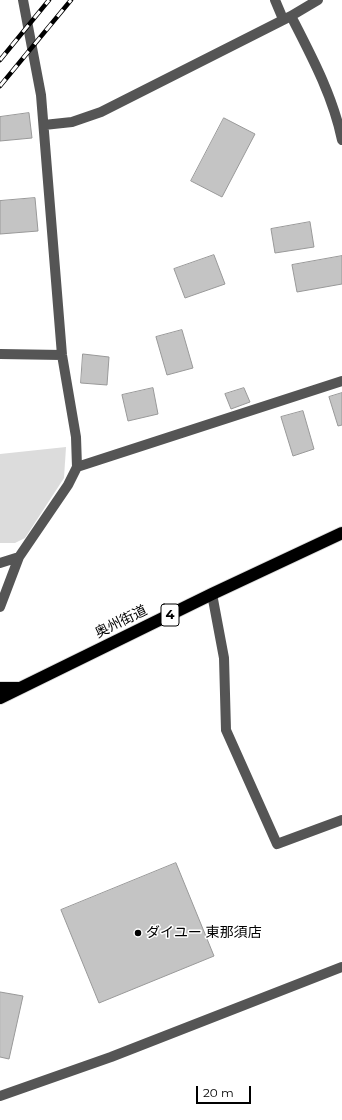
<!DOCTYPE html>
<meta charset="utf-8">
<style>
body{margin:0}
#map{position:relative;width:342px;height:1120px;overflow:hidden;background:#fff;font-family:Montserrat,sans-serif}
canvas{display:block}
.scale{position:absolute;left:196px;top:1086px;width:55px;height:18px;box-sizing:border-box;border:2px solid #000;border-top:0;padding-left:5px;font-size:12px;line-height:14px;white-space:nowrap;color:#000;-webkit-text-stroke:3px #fff;paint-order:stroke}
</style>
<div id="map">
<canvas width="342" height="1120"></canvas>
<div class="scale">20 m</div>
</div>
<script>
const c = document.querySelector('canvas').getContext('2d');
c.lineJoin = 'round';
function fill(path, color) {
  c.fillStyle = color;
  c.fill(path, 'evenodd');
}
function stroke(path, color, width, dash) {
  c.strokeStyle = color;
  c.lineWidth = width;
  c.lineCap = dash ? 'butt' : 'round';
  c.setLineDash(dash || []);
  c.stroke(path);
}
function write(font, color, halo, rows, align = 'center') {
  c.font = font + ' Montserrat,"Noto Sans JP",sans-serif';
  c.lineWidth = 3;
  c.setLineDash([]);
  c.textBaseline = 'middle';
  c.strokeStyle = halo;
  c.fillStyle = color;
  for (const [text, x, y, turn = 0] of rows) {
    c.save();
    c.translate(x, y);
    c.rotate((+turn || 0) * Math.PI / 180);
    c.textAlign = isNaN(turn) ? turn : align;
    if (halo) c.strokeText(text, 0, 0);
    c.fillText(text, 0, 0);
    c.restore();
  }
}
fill(new Path2D(`
 M66,447L64,478L25,538L15,543H0V454Z`), '#dcdcdc');
const building = new Path2D(`
 M29,113L32,138L0,141V117Z
 M224,118L255,134L222,197L191,181Z
 M35,198L38,231L0,234V201Z
 M310,222L314,247L275,253L271,229Z
 M214,255L225,284L185,298L174,269Z
 M342,256V284L297,292L292,265Z
 M182,330L193,368L167,375L156,337Z
 M83,354L109,357L107,385L81,383Z
 M153,388L158,414L128,421L122,395Z
 M244,388L250,402L231,409L225,394Z
 M342,393V425L338,426L329,397Z
 M303,411L314,449L293,456L281,417Z
 M176,863L214,956L99,1003L61,910Z
 M0,992L23,996L9,1059L0,1057Z`);
fill(building, '#c4c4c4');
stroke(building, '#999', 1);
const major = new Path2D(`
 M0,687H22`);
const highway = new Path2D(`
 M0,698L212,594L342,533`);
stroke(major, '#dbdbdb', 12);
stroke(highway, '#dbdbdb', 14);
stroke(new Path2D(`
 M275,0L283,19
 M291,16C311,55 333,96 342,140
 M44,125L72,122L101,112L291,16L318,0
 M0,354L62,355
 M77,467L342,381
 M0,563L19,557L68,485L77,467L76,437L62,355L41,95L23,0
 M212,594L224,658L226,730L277,844L342,820
 M0,607L19,557
 M0,1096L111,1057L342,967`), '#555', 10);
stroke(major, '#000', 10);
stroke(highway, '#000', 12);
const rail = new Path2D(`
 M0,60L49,0
 M0,86L71,0`);
stroke(rail, '#000', 4.5);
stroke(rail, '#fff', 3, [9]);
for (const [x, y, r, color] of [
 [138,933,4,"#000"]
]) {
  const dot = new Path2D();
  dot.arc(x, y, r, 0, 2 * Math.PI);
  c.fillStyle = color;
  c.fill(dot);
  stroke(dot, '#fff', 1.5);
}
for (const [x, y, w] of [
 [170,615,18]
]) {
  const box = new Path2D();
  box.roundRect(x - w / 2, y - 11, w, 22, 3);
  c.fillStyle = '#fff';
  c.fill(box);
  stroke(box, '#000', 1);
}
write('bold 13px', '#000', null, [
 ["4",170,615]
]);
write('14px', '#000', '#fff', [
 ["奥州街道",121,622,-26]
]);
write('14px', '#000', '#fff', [
 ["ダイユー 東那須店",146,933]
], 'left');
</script>
